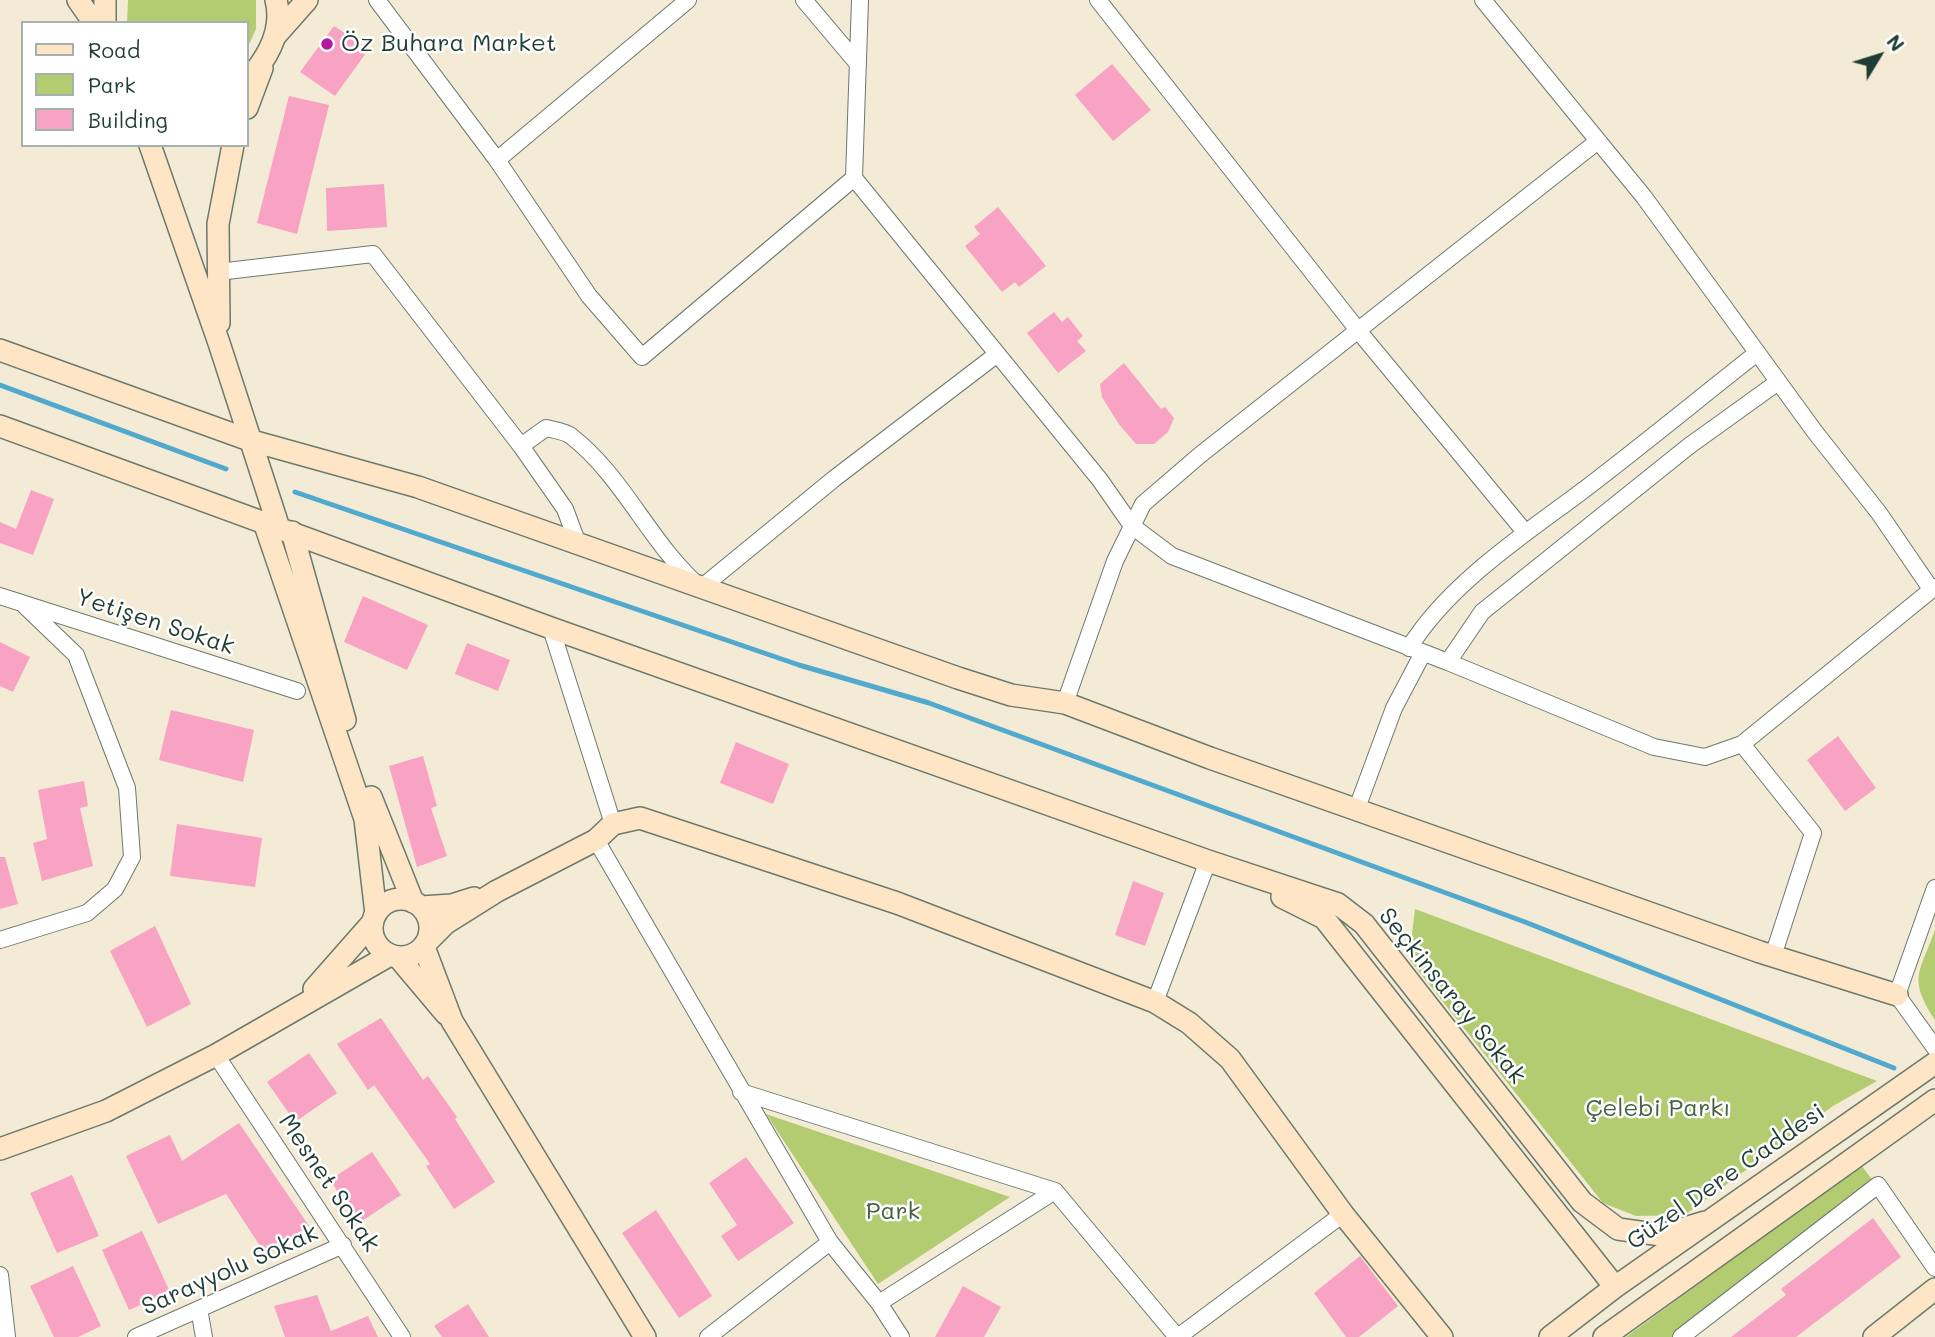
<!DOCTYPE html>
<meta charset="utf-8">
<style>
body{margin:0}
#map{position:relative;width:1935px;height:1337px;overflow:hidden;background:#f4ebd6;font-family:Mali,sans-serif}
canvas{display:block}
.legend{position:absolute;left:21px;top:21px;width:228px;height:126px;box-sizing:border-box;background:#fff;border:2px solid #a5b1ae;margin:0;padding:9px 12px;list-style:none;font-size:21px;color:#1f3d34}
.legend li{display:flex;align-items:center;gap:14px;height:35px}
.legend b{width:35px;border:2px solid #a5b1ae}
.north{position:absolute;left:1844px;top:21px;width:70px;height:70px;-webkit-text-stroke:5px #fff;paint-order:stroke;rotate:52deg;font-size:19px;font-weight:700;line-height:28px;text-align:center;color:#1f3d34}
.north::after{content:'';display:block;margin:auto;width:24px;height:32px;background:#1f3d34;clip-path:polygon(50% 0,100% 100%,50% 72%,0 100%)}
</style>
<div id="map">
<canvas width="1935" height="1337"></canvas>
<ul class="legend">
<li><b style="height:9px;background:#fee5c5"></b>Road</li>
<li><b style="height:19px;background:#b4cc71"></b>Park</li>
<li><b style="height:19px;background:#f8a3c3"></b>Building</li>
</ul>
<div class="north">N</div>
</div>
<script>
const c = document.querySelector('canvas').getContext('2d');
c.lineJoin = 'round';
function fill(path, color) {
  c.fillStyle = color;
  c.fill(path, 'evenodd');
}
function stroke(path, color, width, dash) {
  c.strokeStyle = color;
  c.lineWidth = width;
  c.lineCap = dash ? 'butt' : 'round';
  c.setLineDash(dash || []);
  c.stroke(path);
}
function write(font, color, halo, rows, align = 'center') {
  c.font = font + ' Mali,sans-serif';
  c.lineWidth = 5;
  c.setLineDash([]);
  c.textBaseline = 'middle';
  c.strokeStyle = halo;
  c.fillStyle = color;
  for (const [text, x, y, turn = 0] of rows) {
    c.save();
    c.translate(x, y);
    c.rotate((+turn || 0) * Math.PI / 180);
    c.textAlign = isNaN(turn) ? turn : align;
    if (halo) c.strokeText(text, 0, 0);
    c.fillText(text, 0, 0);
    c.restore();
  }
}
fill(new Path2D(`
 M128,0H256V29L247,49V23H127Z
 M1415,909L1877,1081L1833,1106L1685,1215L1636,1216L1603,1203L1409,959Z
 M1935,930V1020C1908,978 1919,974 1935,930Z
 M766,1114L1010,1197L878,1284Z
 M1861,1165L1874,1182L1673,1337H1626Z`), '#b4cc71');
stroke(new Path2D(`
 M0,385L226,469
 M295,492L799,665L929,703L1525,922L1894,1068`), '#52a9ce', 5);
fill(new Path2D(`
 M334,26L369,49L335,96L300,72Z
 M1112,64L1151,110L1113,141L1075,95Z
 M289,96L329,105L297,234L257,223Z
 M384,184L387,227L327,231L326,188Z
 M998,207L1046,266L1019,287L1015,282L1002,292L965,246L980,234L974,227Z
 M1054,312L1062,322L1068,317L1083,336L1077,341L1086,351L1058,373L1027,333Z
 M1124,363L1161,409L1165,407L1174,418L1168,432L1154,444H1136L1118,423L1102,397L1100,384Z
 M31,490L54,499L33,555L0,543V522L16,529Z
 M363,596L428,625L407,670L344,642Z
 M0,642L30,657L13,692L0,686Z
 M467,643L510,660L498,691L455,674Z
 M171,710L254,730L243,782L159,760Z
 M1838,736L1876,788L1845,811L1807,760Z
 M736,742L789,764L773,804L720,783Z
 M423,756L437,806L431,808L447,856L417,867L389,766Z
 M84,781L88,806L80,808L93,866L42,881L33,843L47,839L38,790Z
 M177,824L262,838L255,887L170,876Z
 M0,857H5L18,904L0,909Z
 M1133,881L1164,893L1145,946L1115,935Z
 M155,926L191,1004L147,1027L110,951Z
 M381,1018L423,1080L428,1076L457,1117L455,1119L495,1182L454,1209L426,1166L430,1164L374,1085L368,1090L337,1044Z
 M309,1053L337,1093L295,1122L267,1082Z
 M239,1123L309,1226L266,1255L226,1194L158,1224L126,1156L170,1135L182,1161Z
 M372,1152L401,1195L359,1223L330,1180Z
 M746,1157L794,1223L738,1261L721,1236L737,1225L709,1183Z
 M72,1175L99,1236L57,1253L30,1193Z
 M656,1210L712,1296L679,1318L622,1233Z
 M1873,1218L1901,1257L1796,1337H1731L1786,1295L1781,1289Z
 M142,1231L170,1292L129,1310L102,1250Z
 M1360,1256L1398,1306L1359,1337H1346L1314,1293Z
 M73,1266L101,1326L78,1337H54L30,1286Z
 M963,1286L1001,1307L984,1337H935Z
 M317,1295L331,1331L368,1316L378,1337H285L274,1306Z
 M468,1304L489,1337H442L434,1326Z`), '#f8a3c3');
const street = new Path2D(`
 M377,0L497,160L589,296L642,357L854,178
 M804,0L858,64
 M860,0L854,178L1100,480L1132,526L1172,556L1448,662L1654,747L1705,757L1742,744L1935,587
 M1098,0L1361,334L1525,532
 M1483,0L1644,197L1815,432L1879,513L1931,589
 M497,160L688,0
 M218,272L373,254L521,446L565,509L578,544
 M521,446L546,428C553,430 565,431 571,436C624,477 650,544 701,588L835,478L996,355
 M0,596L297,691
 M551,628L613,824
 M1409,648C1447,586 1519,538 1577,495C1638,449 1697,400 1757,353
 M1448,662L1482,612L1689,446L1778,382
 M1065,703L1115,561L1143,504L1200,455L1598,141
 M1742,744L1813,833L1773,956
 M1357,808L1394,708L1423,653
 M596,840L830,1242L879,1303L901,1337
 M1935,888L1897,995L1935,1048
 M0,940L87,913L115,889L132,857L127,788L76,655L24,605
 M1155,1002L1208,861
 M216,1055L402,1337
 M741,1092L1055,1191L1177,1337
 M0,1275L7,1337
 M879,1303L1055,1191
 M199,1309L204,1337
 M136,1337L343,1245
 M708,1337L830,1242
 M1178,1337L1343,1214
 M1681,1337L1878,1185L1935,1268`);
const secondary = new Path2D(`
 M78,0L94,23
 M105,23V0
 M276,35L307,0
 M247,81C267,59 284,31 276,0
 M247,108L262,68
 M150,145L219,343L279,528
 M219,323L218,224L233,145
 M0,350L249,440L418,487L958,678L1011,695L1065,703L1210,758L1760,952L1897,995
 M0,426L551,628L1208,861L1338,904L1364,924L1582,1202L1618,1229L1661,1235L1705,1222
 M264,522L365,819L376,914
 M292,532L345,720
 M371,797L413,902
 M1282,897L1324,918L1615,1287
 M372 928a29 29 0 1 1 58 0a29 29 0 1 1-58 0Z
 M421,907L452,905L474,898
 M428,941L446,923L497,891L596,840L613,824L640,818L897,903L1155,1002L1189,1023L1230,1059L1343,1214L1442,1337
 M424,947L452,1021L645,1337
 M398,957L446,1014
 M314,989L373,922
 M0,1149L106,1111L216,1055L390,955
 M1550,1337L1615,1287L1935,1063
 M1604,1337L1935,1100
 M1874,1337L1935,1289`);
stroke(street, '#6a7a6d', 18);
stroke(secondary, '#6a7a6d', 24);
stroke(street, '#fff', 16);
stroke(secondary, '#fee5c5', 21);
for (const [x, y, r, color] of [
 [327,44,7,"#b5179e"]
]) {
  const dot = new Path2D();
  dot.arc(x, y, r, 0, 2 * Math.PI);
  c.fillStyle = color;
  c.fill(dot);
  stroke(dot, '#fff', 2.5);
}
write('24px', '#1f3d34', '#fff', [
 ["Öz Buhara Market",341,44]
], 'left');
write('24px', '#1f3d34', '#fff', [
 ["Yetişen Sokak",155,622,18],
 ["Seçkinsaray Sokak",1452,996,51],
 ["Güzel Dere Caddesi",1726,1177,-35],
 ["Mesnet Sokak",329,1183,56],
 ["Sarayyolu Sokak",230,1270,-24]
]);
write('24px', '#446143', '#fff', [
 ["Çelebi Parkı",1658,1109],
 ["Park",893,1212]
]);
</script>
